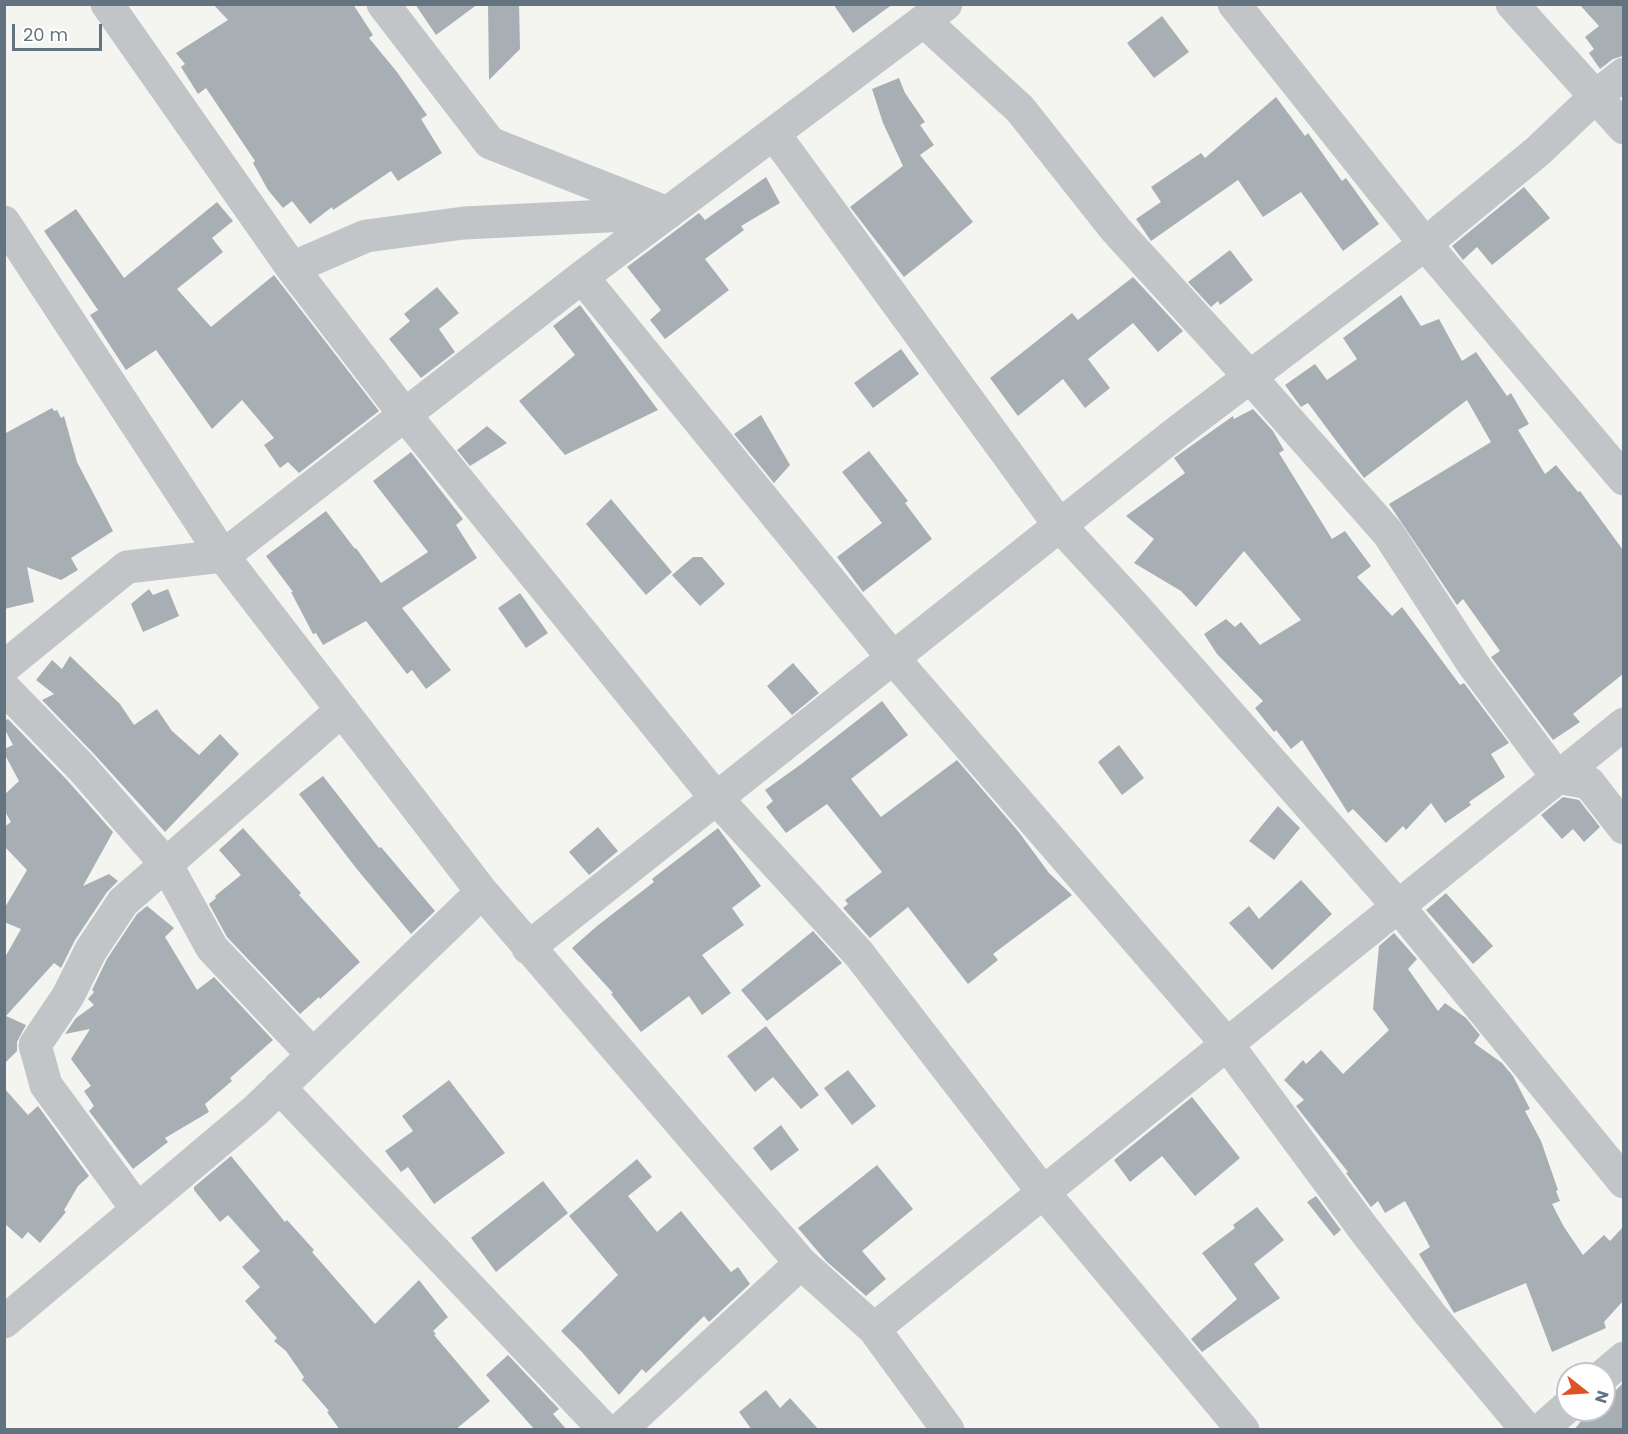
<!DOCTYPE html>
<style>
body{margin:0}
#map{position:relative;width:1628px;height:1434px;overflow:hidden;background:#f4f4f0;font-family:Poppins,sans-serif}
canvas{display:block}
.frame{position:absolute;inset:0;border:6px solid #647380;pointer-events:none}
.north{position:absolute;left:1556px;top:1362px;width:60px;height:60px;box-sizing:border-box;background:#fff;border:2px solid #c1c7cc;border-radius:50%;rotate:107deg;font-size:16px;font-weight:700;line-height:24px;text-align:center;color:#647380}
.north::after{content:'';display:block;margin:auto;width:21px;height:27px;background:#dd5326;clip-path:polygon(50% 0,100% 100%,50% 72%,0 100%)}
.scale{position:absolute;left:12px;top:24px;width:90px;height:27px;box-sizing:border-box;border:3px solid #647380;border-top:0;padding-left:8px;font-size:18px;line-height:21px;white-space:nowrap;color:#647380;-webkit-text-stroke:4px #fff;paint-order:stroke}
</style>
<div id="map">
<canvas width="1628" height="1434"></canvas>
<div class="frame"></div>
<div class="north">N</div>
<div class="scale">20 m</div>
</div>
<script>
const c = document.querySelector('canvas').getContext('2d');
c.lineJoin = 'round';
function fill(path, color) {
  c.fillStyle = color;
  c.fill(path, 'evenodd');
}
function stroke(path, color, width, dash) {
  c.strokeStyle = color;
  c.lineWidth = width;
  c.lineCap = dash ? 'butt' : 'round';
  c.setLineDash(dash || []);
  c.stroke(path);
}
fill(new Path2D(`
 M213,4H353L373,35L369,38L397,72L427,115L421,119L442,153L398,181L391,171L333,210L332,207L310,224L292,201L283,208L268,190L253,163L255,161L206,88L198,94L181,67L185,64L176,53L228,20Z
 M415,4H478L436,35Z
 M488,4H519L520,49L489,80Z
 M833,4H893L853,33Z
 M1579,4H1623V56L1613,59L1600,69L1589,53L1594,49L1585,37L1599,26Z
 M1162,16L1189,52L1154,78L1127,43Z
 M899,78L905,93L925,122L920,125L934,145L920,155L973,222L904,277L850,207L903,166L883,123L872,89Z
 M1276,97L1305,136L1308,133L1342,181L1346,178L1379,224L1343,251L1301,192L1263,217L1238,180L1151,241L1136,219L1161,202L1151,187L1201,153L1205,158Z
 M766,177L780,203L741,226L744,230L705,259L729,290L665,339L650,320L661,310L627,267L699,213L705,220Z
 M1524,187L1550,218L1492,265L1477,247L1463,260L1452,246Z
 M217,202L233,221L212,238L223,252L177,289L211,327L274,275L379,411L299,473L288,462L280,468L264,445L274,438L242,400L212,429L156,350L126,370L90,315L98,310L44,231L76,209L124,278Z
 M1230,250L1253,280L1220,305L1218,301L1211,307L1188,282Z
 M1133,277L1183,331L1158,352L1133,323L1088,359L1110,388L1085,408L1063,379L1018,416L990,378L1072,313L1078,320Z
 M437,287L459,313L439,329L455,352L421,378L389,339L410,321L404,314Z
 M1401,295L1421,326L1439,319L1462,361L1476,352L1507,396L1511,393L1529,424L1518,430L1545,474L1556,465L1578,492L1580,491L1623,550V674L1573,714L1580,722L1553,740L1491,657L1500,651L1463,599L1457,605L1389,504L1491,442L1467,400L1364,478L1308,403L1301,407L1285,385L1315,364L1327,380L1357,359L1343,338Z
 M580,305L658,410L565,455L519,401L575,355L553,326Z
 M901,349L919,374L873,408L854,383Z
 M52,408L54,411L57,410L61,418L64,416L77,462L113,531L71,558L78,570L61,580L27,567L34,602L4,609V434Z
 M1253,409L1273,431L1284,450L1279,453L1332,539L1345,531L1371,566L1357,577L1392,616L1402,607L1460,685L1464,683L1509,743L1491,754L1505,777L1469,802L1471,805L1445,823L1431,803L1406,830L1403,826L1386,843L1353,809L1348,813L1302,740L1291,749L1276,730L1274,732L1255,708L1263,701L1217,654L1204,634L1226,619L1235,627L1241,622L1260,645L1301,620L1244,551L1196,607L1181,591L1134,563L1154,539L1126,516L1185,473L1174,458L1233,416L1234,419Z
 M761,415L790,465L774,483L734,434Z
 M487,426L507,443L470,466L457,450Z
 M869,451L908,501L905,503L932,539L863,592L837,557L882,523L842,472Z
 M411,452L463,519L456,525L477,558L402,608L451,670L426,689L412,670L407,674L366,621L323,645L316,633L313,634L291,592H293L266,556L326,511L355,549L356,548L381,583L428,552L373,481Z
 M611,499L672,572L646,595L586,524Z
 M693,557H702L725,584L700,606L672,575Z
 M149,589L153,595L168,589L179,616L143,632L131,604Z
 M520,593L548,633L526,648L498,608Z
 M70,656L120,704L134,725L157,709L172,731L199,755L220,734L239,754L165,832L94,754L42,700L54,694L36,680L52,660L62,669Z
 M793,663L819,693L792,715L767,686Z
 M882,701L908,735L851,779L881,817L957,760L1018,831L1049,873L1072,895L993,954L998,960L968,984L908,907L870,938L843,908L848,904L845,900L882,872L827,804L786,833L766,807L773,801L765,790L800,765Z
 M8,719L67,780L113,832L83,886L109,874L118,881L107,892L75,940L61,968L54,963L6,1016L26,1025L17,1042V1051L4,1064V959L21,929L4,922V909L27,870L4,846V827L11,822L4,810V795L19,781L4,753V749L13,745L4,728V721Z
 M1119,745L1144,778L1122,795L1098,762Z
 M323,776L379,848L381,847L435,911L411,934L356,868L299,794Z
 M1563,797L1579,800L1600,827L1584,842L1573,829L1562,839L1541,815Z
 M1278,806L1300,828L1274,860L1249,841Z
 M598,827L618,851L589,875L569,852Z
 M243,828L301,893L299,895L360,962L320,999L319,997L300,1014L227,937L209,904L216,898L215,896L241,875L219,850Z
 M718,828L761,886L732,908L744,925L702,955L731,993L702,1015L689,996L641,1032L611,994L613,993L572,948L597,926L654,882L652,879Z
 M1301,880L1332,914L1272,970L1229,923L1249,906L1259,919Z
 M1446,893L1493,946L1473,964L1426,910Z
 M147,906L174,928L165,937L197,990L214,977L273,1040L230,1078L232,1081L205,1104L209,1112L165,1138L168,1142L133,1169L89,1111L94,1106L84,1091L91,1086L71,1059L90,1029L65,1034L76,1018L94,1005L88,999L94,992L92,990L107,959L137,914Z
 M813,931L842,963L767,1021L741,990Z
 M1394,933L1417,959L1408,969L1438,1011L1445,1003L1466,1018L1480,1035L1474,1043L1502,1063L1513,1076L1530,1109L1525,1111L1541,1141L1558,1190L1556,1191L1560,1201L1552,1204L1564,1227L1583,1255L1604,1235L1610,1241L1623,1227V1301L1604,1322L1606,1328L1552,1352L1526,1283L1454,1313L1419,1254L1430,1247L1405,1201L1385,1213L1378,1201L1371,1207L1346,1173L1348,1172L1296,1106L1304,1100L1284,1080L1303,1060L1306,1064L1321,1050L1343,1074L1389,1030L1373,1009L1379,946Z
 M766,1026L819,1095L801,1109L773,1077L755,1092L727,1056Z
 M848,1070L876,1106L852,1125L824,1088Z
 M449,1080L505,1153L434,1204L408,1167L401,1172L385,1151L413,1131L402,1116Z
 M4,1088L28,1115L38,1106L89,1176L78,1186L64,1210L66,1212L40,1243L28,1232L22,1239L4,1223Z
 M1192,1097L1240,1158L1195,1196L1162,1156L1130,1182L1114,1160Z
 M781,1125L799,1150L771,1171L753,1148Z
 M231,1156L285,1222L287,1220L314,1250L312,1252L375,1324L419,1280L448,1317L433,1331L436,1334L434,1335L490,1401L455,1430H340L327,1412L329,1411L302,1380L304,1377L286,1351L274,1341L277,1338L245,1301L260,1287L242,1267L260,1251L228,1215L220,1222L194,1190V1187Z
 M637,1159L652,1177L628,1196L657,1232L681,1211L731,1272L738,1267L750,1284L709,1322L704,1316L646,1373L642,1369L619,1395L581,1351L561,1331L618,1275L569,1216Z
 M877,1165L913,1209L862,1251L886,1279L866,1296L826,1261L798,1228Z
 M543,1181L568,1213L496,1272L471,1238Z
 M1316,1196L1341,1230L1334,1236L1307,1202Z
 M1257,1207L1284,1240L1254,1264L1280,1298L1202,1352L1191,1339L1237,1299L1202,1253L1235,1228L1233,1225Z
 M508,1355L559,1409L553,1414L567,1430H535L486,1375Z
 M1623,1383V1430H1574L1590,1410H1604V1394L1616,1390Z
 M766,1390L780,1408L790,1398L819,1430H752L739,1412Z`), '#a8afb4');
stroke(new Path2D(`
 M107,4L292,268L405,415L716,798L859,954L1043,1192L1243,1430
 M1234,4L1425,244L1624,479
 M1512,4L1624,128
 M924,21L1020,109L1116,230L1250,377L1388,533L1473,664L1557,777L1589,783L1624,828
 M774,134L1060,526L1134,606L1398,906L1624,1182
 M4,222L223,556L482,892L801,1263L874,1329L948,1430
 M292,268L366,236L464,223L668,213L490,143L383,4
 M582,277L893,658L1227,1044L1363,1228L1430,1314L1527,1430
 M4,667L127,567L223,556L582,277L946,4
 M4,688L81,767L166,864L212,948L313,1055
 M528,948L1176,433L1425,244L1538,151L1596,96L1624,74
 M279,1087L605,1430
 M137,1209L46,1085L35,1045L68,996L91,950L123,902L342,710
 M4,1322L256,1110L482,892
 M874,1329L1624,724
 M1604,1375L1624,1358
 M620,1430L801,1263
 M1541,1430L1568,1406`), '#c2c5c8', 33);
</script>
